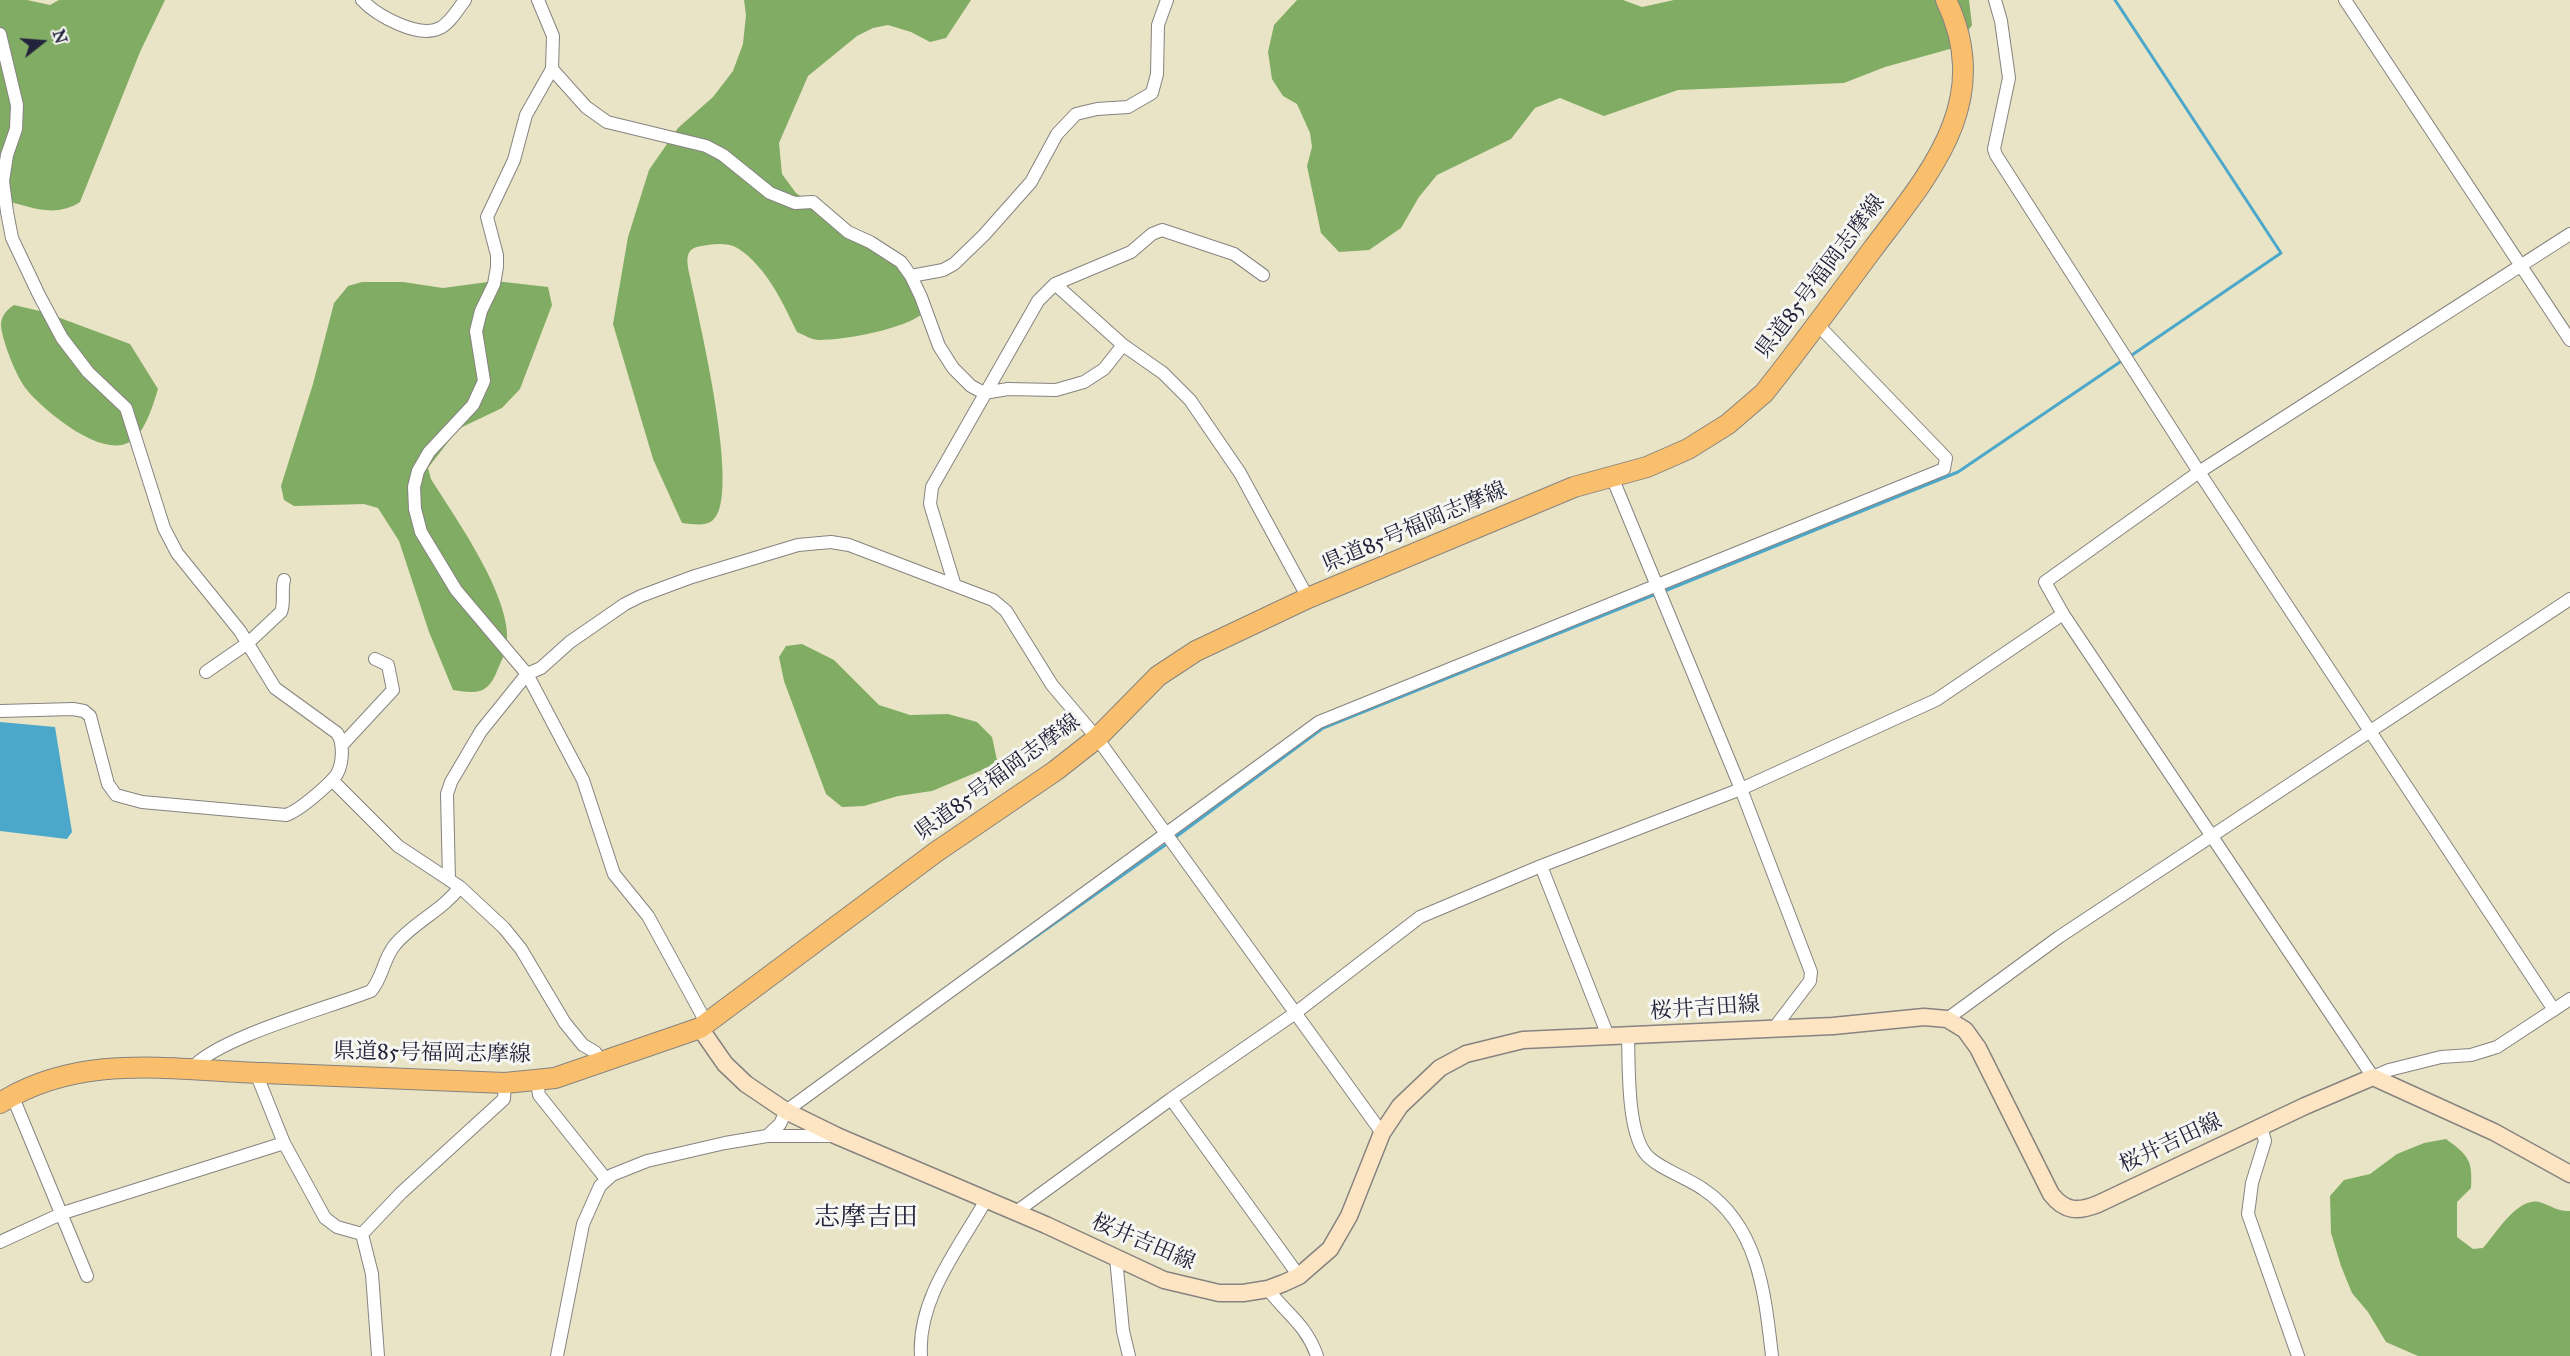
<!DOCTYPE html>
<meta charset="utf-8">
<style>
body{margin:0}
#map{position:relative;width:2570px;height:1356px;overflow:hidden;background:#e9e4c5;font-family:"IM FELL Great Primer",serif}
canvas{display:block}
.north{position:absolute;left:12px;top:12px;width:60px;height:60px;-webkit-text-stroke:4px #f6f6f2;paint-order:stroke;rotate:73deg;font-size:16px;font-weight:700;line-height:24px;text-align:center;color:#22223b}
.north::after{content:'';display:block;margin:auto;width:21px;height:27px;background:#22223b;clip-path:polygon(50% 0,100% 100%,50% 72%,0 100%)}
</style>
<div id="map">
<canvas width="2570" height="1356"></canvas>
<div class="north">N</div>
</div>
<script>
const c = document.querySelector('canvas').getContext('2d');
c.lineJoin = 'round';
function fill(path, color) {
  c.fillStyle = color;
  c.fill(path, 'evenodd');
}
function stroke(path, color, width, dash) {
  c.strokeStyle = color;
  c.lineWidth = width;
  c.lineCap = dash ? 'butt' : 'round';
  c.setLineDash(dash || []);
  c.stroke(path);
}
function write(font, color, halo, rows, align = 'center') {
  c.font = font + ' "IM FELL Great Primer","Noto Serif JP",serif';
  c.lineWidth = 6;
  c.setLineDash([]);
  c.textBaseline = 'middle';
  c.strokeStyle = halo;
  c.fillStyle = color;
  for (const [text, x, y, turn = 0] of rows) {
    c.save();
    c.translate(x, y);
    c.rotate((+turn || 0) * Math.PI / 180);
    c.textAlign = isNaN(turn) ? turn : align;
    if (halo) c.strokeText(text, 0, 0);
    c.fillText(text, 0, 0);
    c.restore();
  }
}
fill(new Path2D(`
 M0,0H27L50,5L59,0H165L140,52L80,202C54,219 28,206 0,199Z
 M744,0H971L946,38L930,42L911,32L888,25L873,28L857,36L808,76L779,143L782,174L796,193L892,260L912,283L923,313C906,329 844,340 819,340C812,340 804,335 797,332C783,303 767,268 739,249C728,242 714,244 702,246C683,248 687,262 690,277C698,316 742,496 713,520C705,527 692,524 682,523L653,459L613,324L628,237L649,170L678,128L713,97L733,71L743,44L746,15Z
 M1297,0H1623L1642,7L1674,0H1969L1972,25L1957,47L1885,67L1844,83L1678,90L1604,116L1560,98L1535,108L1511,139L1437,175L1419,197L1401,228L1369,250L1339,252L1321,233L1307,166L1312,147L1310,133L1297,104L1283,96L1272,79L1268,52L1274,25Z
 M495,281L548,287L552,305L520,389L502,408L458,429L428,468L431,479C455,518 517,603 506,649C504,656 500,664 497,671C488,694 477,694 453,690L429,632L399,541L378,508L364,504L294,506L284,500L281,486L313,384L334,303L348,286L362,282H403L443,288Z
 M14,305L44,312L130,344L158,389C153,405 146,431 131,441C104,461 43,410 27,390C17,379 0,336 1,323C3,313 7,310 14,305Z
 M802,644L834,660L879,705L910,715L948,714L977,722L992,737L997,760L987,768L932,791L898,796L864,806L842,807L826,794L784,681L779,657L786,646Z
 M2446,1139C2468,1155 2473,1160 2471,1188L2457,1202V1237L2473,1249L2483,1248C2496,1234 2517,1197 2539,1202C2550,1205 2558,1212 2570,1211V1356H2418L2386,1342L2368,1312L2352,1293L2341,1266L2331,1233L2330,1196L2344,1180L2370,1174L2397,1154L2424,1143Z`), '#81ac64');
fill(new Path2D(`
 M0,722L55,727L72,832L67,839L0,831Z`), '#4ca8ca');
stroke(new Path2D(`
 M2115,0L2281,253L2129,357
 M1662,592L1958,472L2123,360
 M1173,839L1323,728L1656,594
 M997,964L1168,843`), '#4ca8ca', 3);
const street = new Path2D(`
 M362,0C376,15 418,39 440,28C450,23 458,9 465,0
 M538,0L553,36L552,69L526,115L514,160L487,217L497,255V267L494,284L481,311L476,331L484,381L473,405L429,452L418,471L414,487L415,509L421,532L456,590L527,674L583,780L614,874L648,916L707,1024
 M1995,0L2001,21L2009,78L1994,149L1996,155L2199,472L2554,1010
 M2345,0L2570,340
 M0,34L17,105L16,129L7,155L3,181L7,212L12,238L39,295L62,338L88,372L126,408L164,528L177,553L240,631L275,688L337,733C344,743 343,763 337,774C329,785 299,811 286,815L142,802L116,795L108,784L90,716L84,711L73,709L0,711
 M552,69L586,107L607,122L706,146L723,155L770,193L795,203L813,202L848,232L870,242L901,262L911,276L921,297L939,346L953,368L971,386L984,393L1008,389L1056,390L1084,382L1104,369L1123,345
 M2570,234L2199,472L2045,582L2063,614L2373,1077L2389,1070L2441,1057L2471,1055L2497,1047L2570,999
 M911,276L943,270L954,264L984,235L1031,182L1057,134L1076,114L1097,109L1128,107L1152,93L1157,74L1158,25L1167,0
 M1055,284L1123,345L1163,373L1190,400L1240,473L1308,598
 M1612,477L1741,789L1811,972L1810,981L1775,1027
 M954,583L930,504L932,487L1038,301L1055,284L1131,252L1152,234L1162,230L1234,254L1263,275
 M206,672L248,643L281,612C285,603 281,590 284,580
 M342,745L393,690L388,665L375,659
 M332,780L398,846L460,887L504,928L521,949L565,1023L583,1045L595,1052L602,1063
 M1541,866L1608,1036
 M449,880L447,794L451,782L481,731L527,674L541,668L570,642L625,604L641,596L692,577L798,545L831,542L849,545L993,600L1006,611L1052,685L1097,738L1382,1133
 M1947,1019L2059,937L2570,599
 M1628,1036C1629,1066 1627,1129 1645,1153C1655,1167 1688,1178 1703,1189C1759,1226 1765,1295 1772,1356
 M192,1068C219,1037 328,1008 371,991C383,977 383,960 394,946C412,923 442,911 460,887
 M256,1073L284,1143L325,1218L337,1227L362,1234
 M537,1081L539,1095L606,1179
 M12,1095L87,1276
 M1171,1099L1299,1276
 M2261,1127L2265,1141L2252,1183L2248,1214L2298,1356
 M767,1136L780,1124L786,1111L1319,722L1944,469L1946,458L1817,324
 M1016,1212L1171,1099L1294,1014L1420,917L1541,866L1741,789L1936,700L2063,614
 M362,1234L401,1193L504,1099L505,1083
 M362,1234L372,1274L378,1356
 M0,1242L63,1213L284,1143
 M1116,1258L1123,1331L1129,1356
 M1268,1289C1286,1314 1306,1324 1317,1356
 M557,1356L583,1224L600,1186L612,1175L647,1161L725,1143L767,1136H833
 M921,1356C917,1299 959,1248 986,1200`);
const secondary = new Path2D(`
 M700,1028L725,1064L746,1084L786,1111L837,1136L1046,1225L1164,1280L1219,1293H1243L1268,1289L1284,1283L1299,1276L1330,1249L1349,1216L1382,1133L1400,1106L1440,1068L1466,1054L1523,1040L1833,1026L1924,1017L1947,1019L1965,1030L1978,1048L2051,1194C2065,1212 2078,1212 2098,1204L2305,1106L2373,1077L2494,1132L2570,1174`);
const primary = new Path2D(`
 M0,1103C81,1052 172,1070 263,1073C344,1076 424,1080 505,1083L555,1078L700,1028L936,852L1055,771L1097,738L1158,676L1196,651L1308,598L1574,487L1647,467L1688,449L1728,424L1764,393L1779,374C1810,334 1841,292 1872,250C1929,174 1995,102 1946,0`);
stroke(street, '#868380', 14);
stroke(secondary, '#868380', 19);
stroke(primary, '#868380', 22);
stroke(street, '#fff', 12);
stroke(secondary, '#fde5c4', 16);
stroke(primary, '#f9bf6c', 20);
write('22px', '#22223b', '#f6f6f2', [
 ["県道85号福岡志摩線",1821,277,-53],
 ["県道85号福岡志摩線",1415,528,-23],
 ["県道85号福岡志摩線",998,778,-36],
 ["桜井吉田線",1705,1009,-4],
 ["県道85号福岡志摩線",432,1054,1],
 ["桜井吉田線",2171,1144,-25],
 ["桜井吉田線",1143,1243,23]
]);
write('26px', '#22223b', '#f6f6f2', [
 ["志摩吉田",866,1219]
]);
</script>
